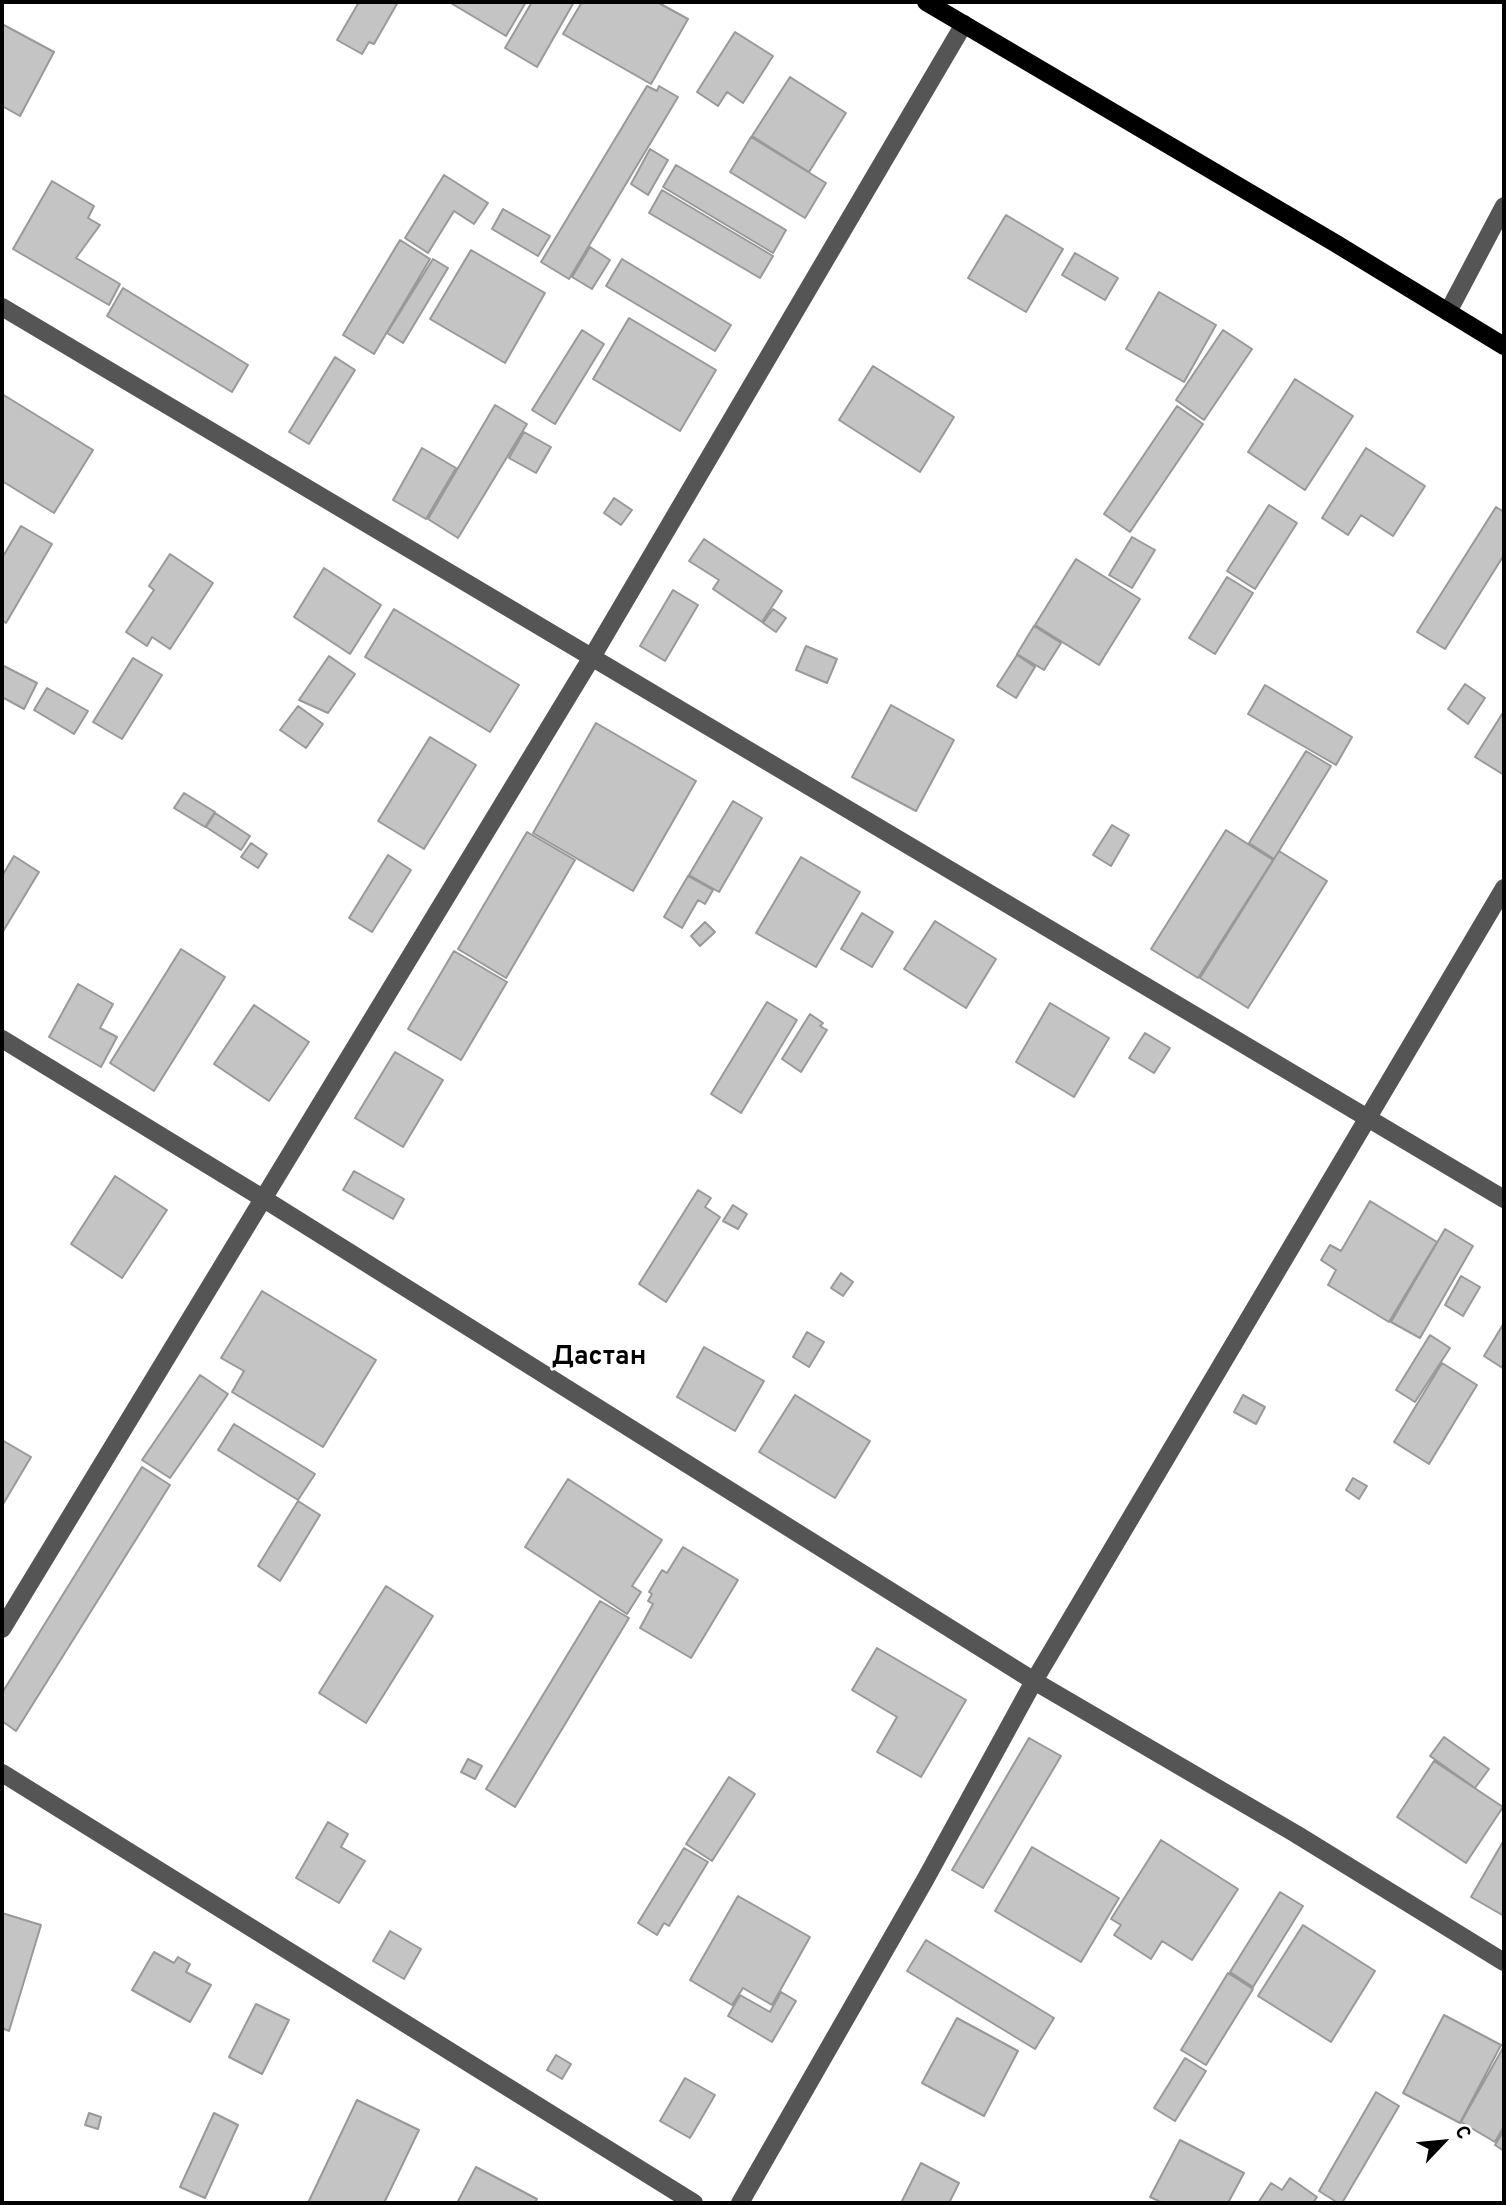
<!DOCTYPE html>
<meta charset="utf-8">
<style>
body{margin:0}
#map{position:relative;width:1506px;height:2205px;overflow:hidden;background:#fff;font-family:Overpass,sans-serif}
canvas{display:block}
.frame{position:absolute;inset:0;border:4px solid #000;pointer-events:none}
.north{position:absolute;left:1408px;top:2107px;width:70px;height:70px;-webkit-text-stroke:5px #fff;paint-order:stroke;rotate:64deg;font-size:19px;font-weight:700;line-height:28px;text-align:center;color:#000}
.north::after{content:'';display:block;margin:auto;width:24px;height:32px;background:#000;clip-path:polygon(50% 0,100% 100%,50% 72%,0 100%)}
</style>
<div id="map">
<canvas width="1506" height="2205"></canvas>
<div class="frame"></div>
<div class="north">С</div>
</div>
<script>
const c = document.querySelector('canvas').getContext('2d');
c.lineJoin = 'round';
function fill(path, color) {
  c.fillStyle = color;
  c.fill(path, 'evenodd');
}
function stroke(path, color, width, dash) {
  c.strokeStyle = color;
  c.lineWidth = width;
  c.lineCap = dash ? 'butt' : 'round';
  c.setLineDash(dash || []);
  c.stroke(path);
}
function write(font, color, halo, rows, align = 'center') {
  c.font = font + ' Overpass,sans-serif';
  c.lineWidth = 5;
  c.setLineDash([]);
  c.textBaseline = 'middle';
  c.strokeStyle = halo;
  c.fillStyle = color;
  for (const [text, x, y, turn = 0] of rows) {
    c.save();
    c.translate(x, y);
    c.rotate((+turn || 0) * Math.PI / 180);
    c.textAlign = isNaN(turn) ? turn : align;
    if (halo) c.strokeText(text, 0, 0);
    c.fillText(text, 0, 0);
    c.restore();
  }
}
const building = new Path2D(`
 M359,2H398L374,44L369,42L362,54L337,40Z
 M449,2H526L506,36Z
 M532,2H574L537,67L505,48Z
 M582,2H657L688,19L651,84L563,34Z
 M2,24L54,52L20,116L2,106Z
 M735,32L773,56L743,103L727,92L718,106L697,92Z
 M790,77L846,113L809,172L752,136Z
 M647,86L657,91L659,86L678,97L569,279L541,262Z
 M751,137L826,183L805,218L730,172Z
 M650,149L668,160L648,195L631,184Z
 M676,165L786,230L773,253L663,187Z
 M444,175L488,203L474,224L454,211L428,253L405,238Z
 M52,181L94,206L88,218L100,225L76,258L120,284L109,305L13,249Z
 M662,190L773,256L760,278L649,213Z
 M503,209L550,236L538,256L492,229Z
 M1006,215L1063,249L1026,312L968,278Z
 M400,240L430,259L374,354L343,335Z
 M590,247L610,260L592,289L572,277Z
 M471,250L545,293L505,363L430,319Z
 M1075,253L1118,278L1105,300L1062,275Z
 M433,259L448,268L403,343L387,333Z
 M622,259L731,325L715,351L606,286Z
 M123,288L248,365L232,392L107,316Z
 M1159,292L1216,325L1184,382L1126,349Z
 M629,318L716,370L680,431L593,379Z
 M582,330L604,344L555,424L532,410Z
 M1223,330L1252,349L1204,420L1176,400Z
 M335,357L355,370L309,444L289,432Z
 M873,366L954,417L920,472L839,420Z
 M1295,379L1353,416L1305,490L1248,452Z
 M2,394L93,450L54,513L2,481Z
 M495,405L527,424L458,538L428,519Z
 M1177,406L1203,424L1130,532L1104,514Z
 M524,432L551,447L536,473L509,458Z
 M422,448L456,468L426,519L393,500Z
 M1366,448L1425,486L1393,536L1361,515L1348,535L1322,518Z
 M614,498L632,510L621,525L604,513Z
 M1269,505L1297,523L1255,589L1227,571Z
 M1496,507L1504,512V555L1445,649L1417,632Z
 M21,526L52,544L6,623L2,620V558Z
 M1132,537L1155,550L1132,588L1109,575Z
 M704,539L782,591L762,622L713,589L719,580L689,561Z
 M170,554L213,583L170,649L152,637L147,646L126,632L154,590L149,586Z
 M1076,559L1140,599L1099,665L1035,625Z
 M324,568L381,605L350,654L294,617Z
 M1227,577L1253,593L1215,654L1189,638Z
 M673,590L698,605L665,661L640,646Z
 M394,609L519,685L490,732L365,657Z
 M773,609L786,618L776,632L763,623Z
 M1034,626L1061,643L1044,670L1017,654Z
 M806,646L837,659L827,683L796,670Z
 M1017,655L1035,667L1016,698L997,686Z
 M329,656L355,674L328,713L299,700Z
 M133,658L162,675L122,739L93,722Z
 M2,665L37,683L24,709L2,697Z
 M1465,684L1485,698L1468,724L1448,709Z
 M1265,685L1352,737L1336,765L1248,714Z
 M47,688L88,711L74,734L34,710Z
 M891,705L954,740L916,811L852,777Z
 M298,706L323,724L306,748L280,730Z
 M1504,711V775L1475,757Z
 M596,723L696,781L633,891L533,833Z
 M430,737L476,765L424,849L378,821Z
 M1306,751L1331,766L1274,859L1249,843Z
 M184,793L215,812L205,827L174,808Z
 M733,801L762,818L719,892L689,875Z
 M215,813L250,836L241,850L206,827Z
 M1112,825L1129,835L1111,866L1093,855Z
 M1226,830L1273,860L1198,978L1151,949Z
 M527,832L575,860L506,978L458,949Z
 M251,843L267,854L258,868L241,857Z
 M1279,851L1327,881L1248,1008L1200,978Z
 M388,855L411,870L372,932L349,918Z
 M14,856L39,872L2,933V876Z
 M801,857L860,892L816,967L756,933Z
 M688,876L713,890L705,904L698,900L682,928L664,917Z
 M862,913L893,932L872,967L841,949Z
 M935,921L996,959L966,1008L904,969Z
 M705,922L715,932L700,946L691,936Z
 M181,949L225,977L154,1091L110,1063Z
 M454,951L507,982L461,1060L408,1029Z
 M78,984L113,1004L100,1028L117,1037L101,1067L49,1037Z
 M767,1002L797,1020L741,1113L711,1094Z
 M1050,1003L1109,1038L1074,1097L1016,1062Z
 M254,1005L309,1042L269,1101L214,1064Z
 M810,1014L823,1023L820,1026L827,1030L801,1072L782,1059Z
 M1145,1033L1170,1048L1154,1073L1129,1058Z
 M395,1052L443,1080L403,1147L355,1118Z
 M354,1171L404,1199L393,1219L343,1190Z
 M115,1176L167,1210L122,1278L71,1244Z
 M698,1190L711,1198L705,1207L720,1217L666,1302L639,1284Z
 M1370,1201L1437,1242L1389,1322L1328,1285L1336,1270L1321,1260L1330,1245L1341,1251Z
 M733,1205L747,1214L738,1229L723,1221Z
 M1445,1229L1473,1246L1420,1338L1391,1322Z
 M841,1273L853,1282L843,1296L831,1288Z
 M1461,1276L1480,1287L1463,1316L1445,1305Z
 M262,1291L376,1360L323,1447L232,1392L244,1371L221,1358Z
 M1504,1323V1369L1484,1356Z
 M807,1332L824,1342L809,1367L793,1357Z
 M1430,1335L1450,1348L1415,1402L1396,1390Z
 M704,1347L764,1381L735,1431L677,1397Z
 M1442,1363L1477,1385L1429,1464L1394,1442Z
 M200,1375L228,1394L170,1478L142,1460Z
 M795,1395L870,1441L835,1498L759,1452Z
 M1243,1395L1265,1407L1256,1424L1234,1412Z
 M234,1424L315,1474L298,1500L218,1450Z
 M2,1440L31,1457L2,1506Z
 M142,1467L170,1485L16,1731L2,1721V1693Z
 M1353,1478L1367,1486L1359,1499L1346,1490Z
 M568,1479L662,1540L632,1586L641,1592L627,1614L525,1547Z
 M298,1501L320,1515L280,1581L258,1566Z
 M683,1547L738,1580L691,1658L640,1628L653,1604L648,1601L652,1594L649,1592L662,1570L667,1573Z
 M386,1586L433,1616L366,1723L319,1693Z
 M600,1601L629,1618L515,1807L486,1789Z
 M877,1648L966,1700L921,1777L877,1752L897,1717L852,1690Z
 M1444,1737L1489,1769L1475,1788L1430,1756Z
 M1029,1738L1061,1756L983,1888L952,1870Z
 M468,1759L482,1766L475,1779L461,1772Z
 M1434,1761L1503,1807L1466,1863L1397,1817Z
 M729,1777L755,1794L712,1861L686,1844Z
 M328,1822L348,1834L341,1847L365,1861L339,1903L296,1878Z
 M1161,1840L1238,1889L1192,1960L1162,1941L1151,1959L1114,1935L1121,1925L1111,1919Z
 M1504,1840V1916L1471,1897Z
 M1032,1847L1119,1898L1081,1962L995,1911Z
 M684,1848L708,1862L669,1926L664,1923L657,1935L638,1923Z
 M1280,1892L1303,1906L1253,1987L1230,1972Z
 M738,1896L810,1937L772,2005L743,1988L732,2005L690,1980Z
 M2,1913L41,1925L9,2031L2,2028Z
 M1303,1925L1375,1971L1331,2042L1258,1996Z
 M390,1931L421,1949L404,1979L373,1961Z
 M926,1940L1054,2018L1035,2049L907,1971Z
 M154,1952L174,1963L178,1957L190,1964L186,1972L211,1985L190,2022L132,1990Z
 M1228,1973L1253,1989L1206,2065L1181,2050Z
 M781,1992L796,2001L772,2042L728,2016L740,1995L770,2012Z
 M256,2004L289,2020L262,2074L229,2057Z
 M1444,2015L1501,2045L1460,2123L1403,2093Z
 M957,2018L1018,2051L984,2116L922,2083Z
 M1503,2048L1504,2126L1495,2142L1461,2122Z
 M556,2055L571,2064L562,2079L547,2070Z
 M1185,2058L1206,2071L1175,2121L1154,2108Z
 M685,2078L715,2095L690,2138L660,2121Z
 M1376,2092L1399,2106L1342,2203H1338L1319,2191Z
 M357,2100L419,2130L384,2203H308Z
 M89,2113L101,2117L98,2129L85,2125Z
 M214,2113L238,2125L205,2198L180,2187Z
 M1504,2130V2151L1495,2145Z
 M1180,2140L1244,2173L1228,2203H1163L1150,2197Z
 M921,2163L959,2183L949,2203H901Z
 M476,2167L537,2199L535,2203H457Z
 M1290,2178L1317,2197L1313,2203H1258L1271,2183L1282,2190Z`);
fill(building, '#c4c4c4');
stroke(building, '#999', 2);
stroke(new Path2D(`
 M2,307L1504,1199
 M1448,312L1504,206
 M2,1039L264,1199L1034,1681L1296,1834L1504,1962
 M2,1629L592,657L964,24
 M2,1773L694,2203
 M740,2203L925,1880L1034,1681L1504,888`), '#555', 18);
stroke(new Path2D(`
 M926,2L1335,243L1504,346`), '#000', 18);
write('bold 26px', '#000', '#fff', [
 ["Дастан",599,1359]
]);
</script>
